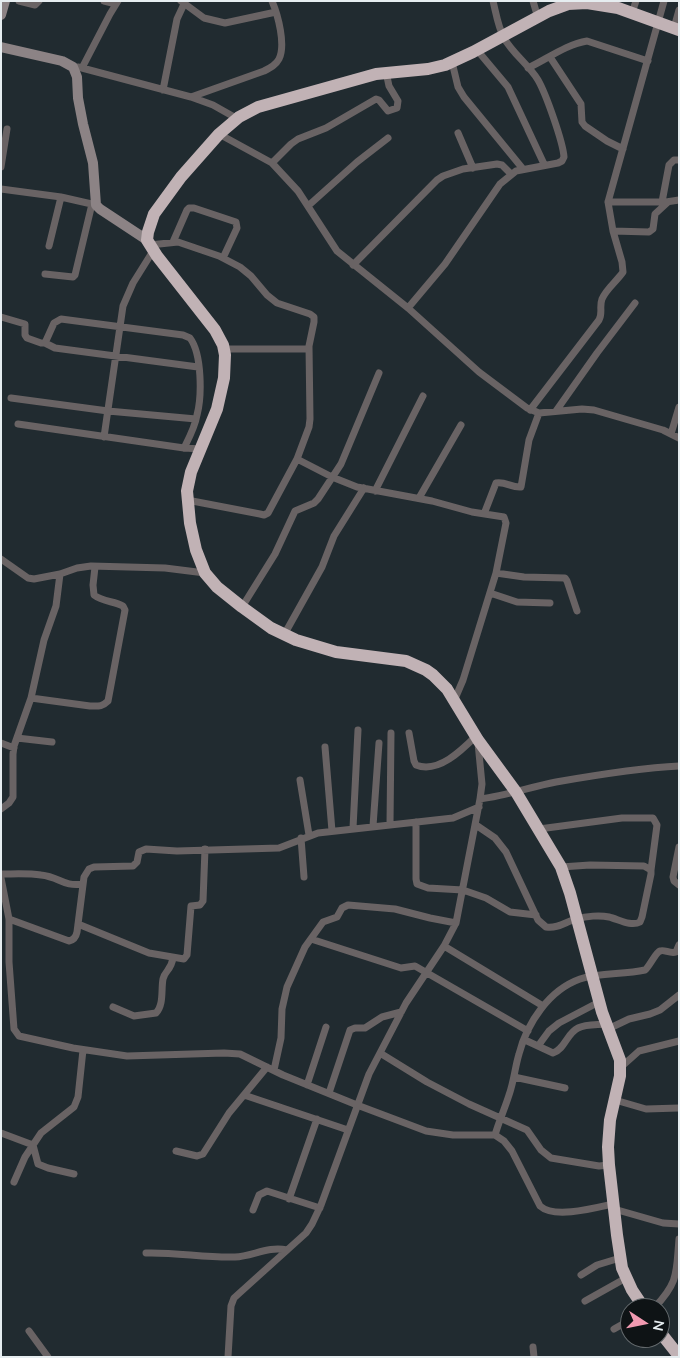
<!DOCTYPE html>
<style>
body{margin:0}
#map{position:relative;width:680px;height:1358px;overflow:hidden;background:#212b30;font-family:Mulish,sans-serif}
canvas{display:block}
.frame{position:absolute;inset:0;border:2px solid #e6edf0;pointer-events:none}
.north{position:absolute;left:620px;top:1298px;width:50px;height:50px;box-sizing:border-box;background:#0e1315;border:1px solid #646a6d;border-radius:50%;rotate:101deg;font-size:14px;font-weight:700;line-height:20px;text-align:center;color:#e6edf0}
.north::after{content:'';display:block;margin:auto;width:18px;height:22px;background:#f19ab1;clip-path:polygon(50% 0,100% 100%,50% 72%,0 100%)}
</style>
<div id="map">
<canvas width="680" height="1358"></canvas>
<div class="frame"></div>
<div class="north">N</div>
</div>
<script>
const c = document.querySelector('canvas').getContext('2d');
c.lineJoin = 'round';
function stroke(path, color, width, dash) {
  c.strokeStyle = color;
  c.lineWidth = width;
  c.lineCap = dash ? 'butt' : 'round';
  c.setLineDash(dash || []);
  c.stroke(path);
}
stroke(new Path2D(`
 M19,1L35,5L39,1
 M104,1L116,4
 M181,1L204,18L225,23L276,12
 M533,1L538,18
 M664,1L608,202H666L679,200
 M632,13L636,1
 M674,28L679,10
 M477,50L508,87L544,164
 M550,57L581,104L582,122L585,126L607,141L623,149
 M452,62L458,87L464,97L523,169
 M78,67L82,68L110,14L118,1
 M82,68L191,97L213,105L236,118
 M528,68C547,59 567,44 587,41L648,61
 M163,90L177,19L184,4
 M191,97L264,71C270,68 276,65 279,59C286,45 278,15 272,1
 M458,133L473,168
 M219,134L272,163L298,191L337,251L408,308L479,372L527,408L539,413L582,409L594,410L663,430L679,438
 M272,163L291,144L298,139L326,128L376,99L379,100L388,111L397,108L398,101L389,86L386,72
 M1,167L7,129
 M1,189L61,197L96,205
 M662,202L669,165L674,160H679
 M308,206L357,162L388,138
 M613,231L649,232L653,229L655,214L668,202
 M173,242L187,210L189,208H194L236,222L237,228L223,258
 M150,245L178,242L219,256L240,267L251,276L267,295L277,303L310,314L314,317V322L309,346L310,419L309,427L297,459L268,513L264,515L260,514L187,500
 M49,246L61,197
 M353,265L437,180L443,176L463,169L497,164L502,165L511,174
 M45,274L73,277L75,275L92,204
 M408,308L445,264L500,184L516,171L558,163L562,161L564,157C563,142 546,94 538,80C529,65 513,54 504,38C498,27 496,13 493,1
 M1,317L25,324V335L27,338L41,343H45L54,323L61,319L183,335L190,338C202,354 202,396 197,415C195,427 189,438 184,448
 M45,343L55,348L198,367
 M223,349H309
 M11,398L108,411L196,419
 M530,410L599,320C603,313 599,307 602,299C606,289 617,281 623,272L622,262L613,231L608,202
 M556,411L597,353L635,303
 M18,424L184,448L201,449
 M671,434L679,407
 M104,437L123,306L133,283L153,251
 M297,459L332,477L357,487L432,501L472,512L504,517L506,523L496,573
 M375,491L423,396
 M419,498L461,425
 M484,514L496,483C505,481 512,488 521,487L529,440L539,413
 M1,559L28,578L34,579L60,574L77,568L91,566L165,568L205,573
 M490,593L517,602L550,603
 M242,607L275,554L295,511L314,503L318,499L341,464L379,373
 M284,635L322,567L334,536L364,488
 M31,698L90,706C98,706 102,707 108,701L125,610L123,606C114,601 103,602 94,595L93,585L95,567
 M454,701L463,680L496,573L524,577L565,578L567,581L577,611
 M409,733L414,761L416,765C438,774 462,750 476,736
 M17,738L52,742
 M1,743L14,748
 M325,747L332,831
 M300,780L309,835
 M480,799C506,796 530,787 556,782C596,775 638,768 679,766
 M1,809L9,803L13,797V754L14,746L31,698L44,640L56,606L60,574
 M416,822V879L417,884L428,888L463,890L486,898L510,912L536,915
 M390,824L391,733
 M476,825L495,838L506,852L538,920L546,927C559,929 566,921 577,919C586,916 600,915 609,917C618,919 631,927 640,922L642,917L651,874V870L644,866L590,865L561,867
 M373,826L379,743
 M353,828L358,730
 M539,829L622,818H653L657,825L651,870
 M301,838L304,877
 M679,847L673,877L674,881L679,885
 M1,874C14,874 28,873 41,875C60,877 63,887 83,884
 M1,878L9,919V962L14,1029L19,1036L73,1048L127,1056L224,1053L240,1054L283,1075L357,1105L426,1131L453,1135H495L504,1141L512,1151L540,1206C554,1219 595,1208 613,1204
 M9,919L69,941C74,940 76,937 77,932L84,877L89,869L94,867L133,866L137,862L139,852L146,849L177,851L279,848L318,833L453,818L479,807
 M78,924L149,953L184,959L187,955L191,906L200,905L203,901L205,849
 M311,939L401,968L415,966L528,1031
 M444,946L543,1006
 M113,1007L134,1016L156,1013C164,1005 161,989 163,979C165,970 171,971 173,958
 M608,1029L629,1019L650,1014L660,1010L679,995
 M525,1040L553,1053C565,1049 567,1033 578,1028C586,1024 597,1025 606,1024
 M538,1046L549,1031L559,1023L599,1002
 M380,1053L427,1082L469,1104L527,1130L541,1150L551,1158L599,1166L609,1165
 M620,1068L639,1051L679,1041
 M274,1070L281,1038L282,1009L287,987L305,947L323,922L337,917L342,908L348,905L395,909L430,918L456,923
 M514,1077L565,1088
 M307,1085L326,1027
 M329,1093L350,1030L355,1028H365L382,1017L401,1012
 M244,1095L348,1130
 M615,1100L646,1109L679,1108
 M1,1133L33,1145L38,1164L48,1168L74,1174
 M495,1135C499,1121 505,1108 509,1095C514,1081 515,1067 519,1054C527,1023 549,990 580,979C601,972 623,975 645,970C649,967 656,952 660,951C664,949 670,954 676,952L679,945
 M176,1151L197,1156L203,1154L229,1113L267,1067
 M14,1182L25,1157L41,1133L74,1107L78,1097L83,1050
 M289,1199L317,1119
 M614,1209L663,1223L679,1224
 M253,1210L259,1195L267,1191L320,1208
 M146,1253C176,1252 205,1258 235,1257C253,1256 268,1246 287,1250
 M581,1275L597,1265L620,1258
 M585,1301L626,1278
 M654,1308C679,1282 676,1273 679,1239
 M614,1329L630,1320
 M29,1331L48,1357
 M533,1347L534,1357
 M228,1357L231,1306L234,1298L306,1233L312,1224L321,1205L369,1074L406,1003L444,946L456,923L480,799L482,784L478,743`), '#696364', 7);
stroke(new Path2D(`
 M1,15L5,1
 M1,47L62,61L73,67L77,77L78,98L83,124L93,163L96,205L100,209L147,240`), '#8c8385', 10);
stroke(new Path2D(`
 M644,1308L632,1290L622,1268L617,1235L609,1165L608,1147L610,1120L620,1076V1060L602,1012L570,893L561,867L516,792L478,740L447,689L433,675L426,670L406,661L336,652L296,640L271,628L242,607L217,587L205,573L196,550L190,523L187,491L191,472L217,409L224,378L225,355L223,345L215,330L157,256L147,240L148,232L154,214L181,177L219,134L239,117L258,107L376,74L428,69L445,65L473,52L549,11L568,4L587,3L618,8L679,30
 M660,1332L679,1356`), '#c1b2b5', 12);
</script>
